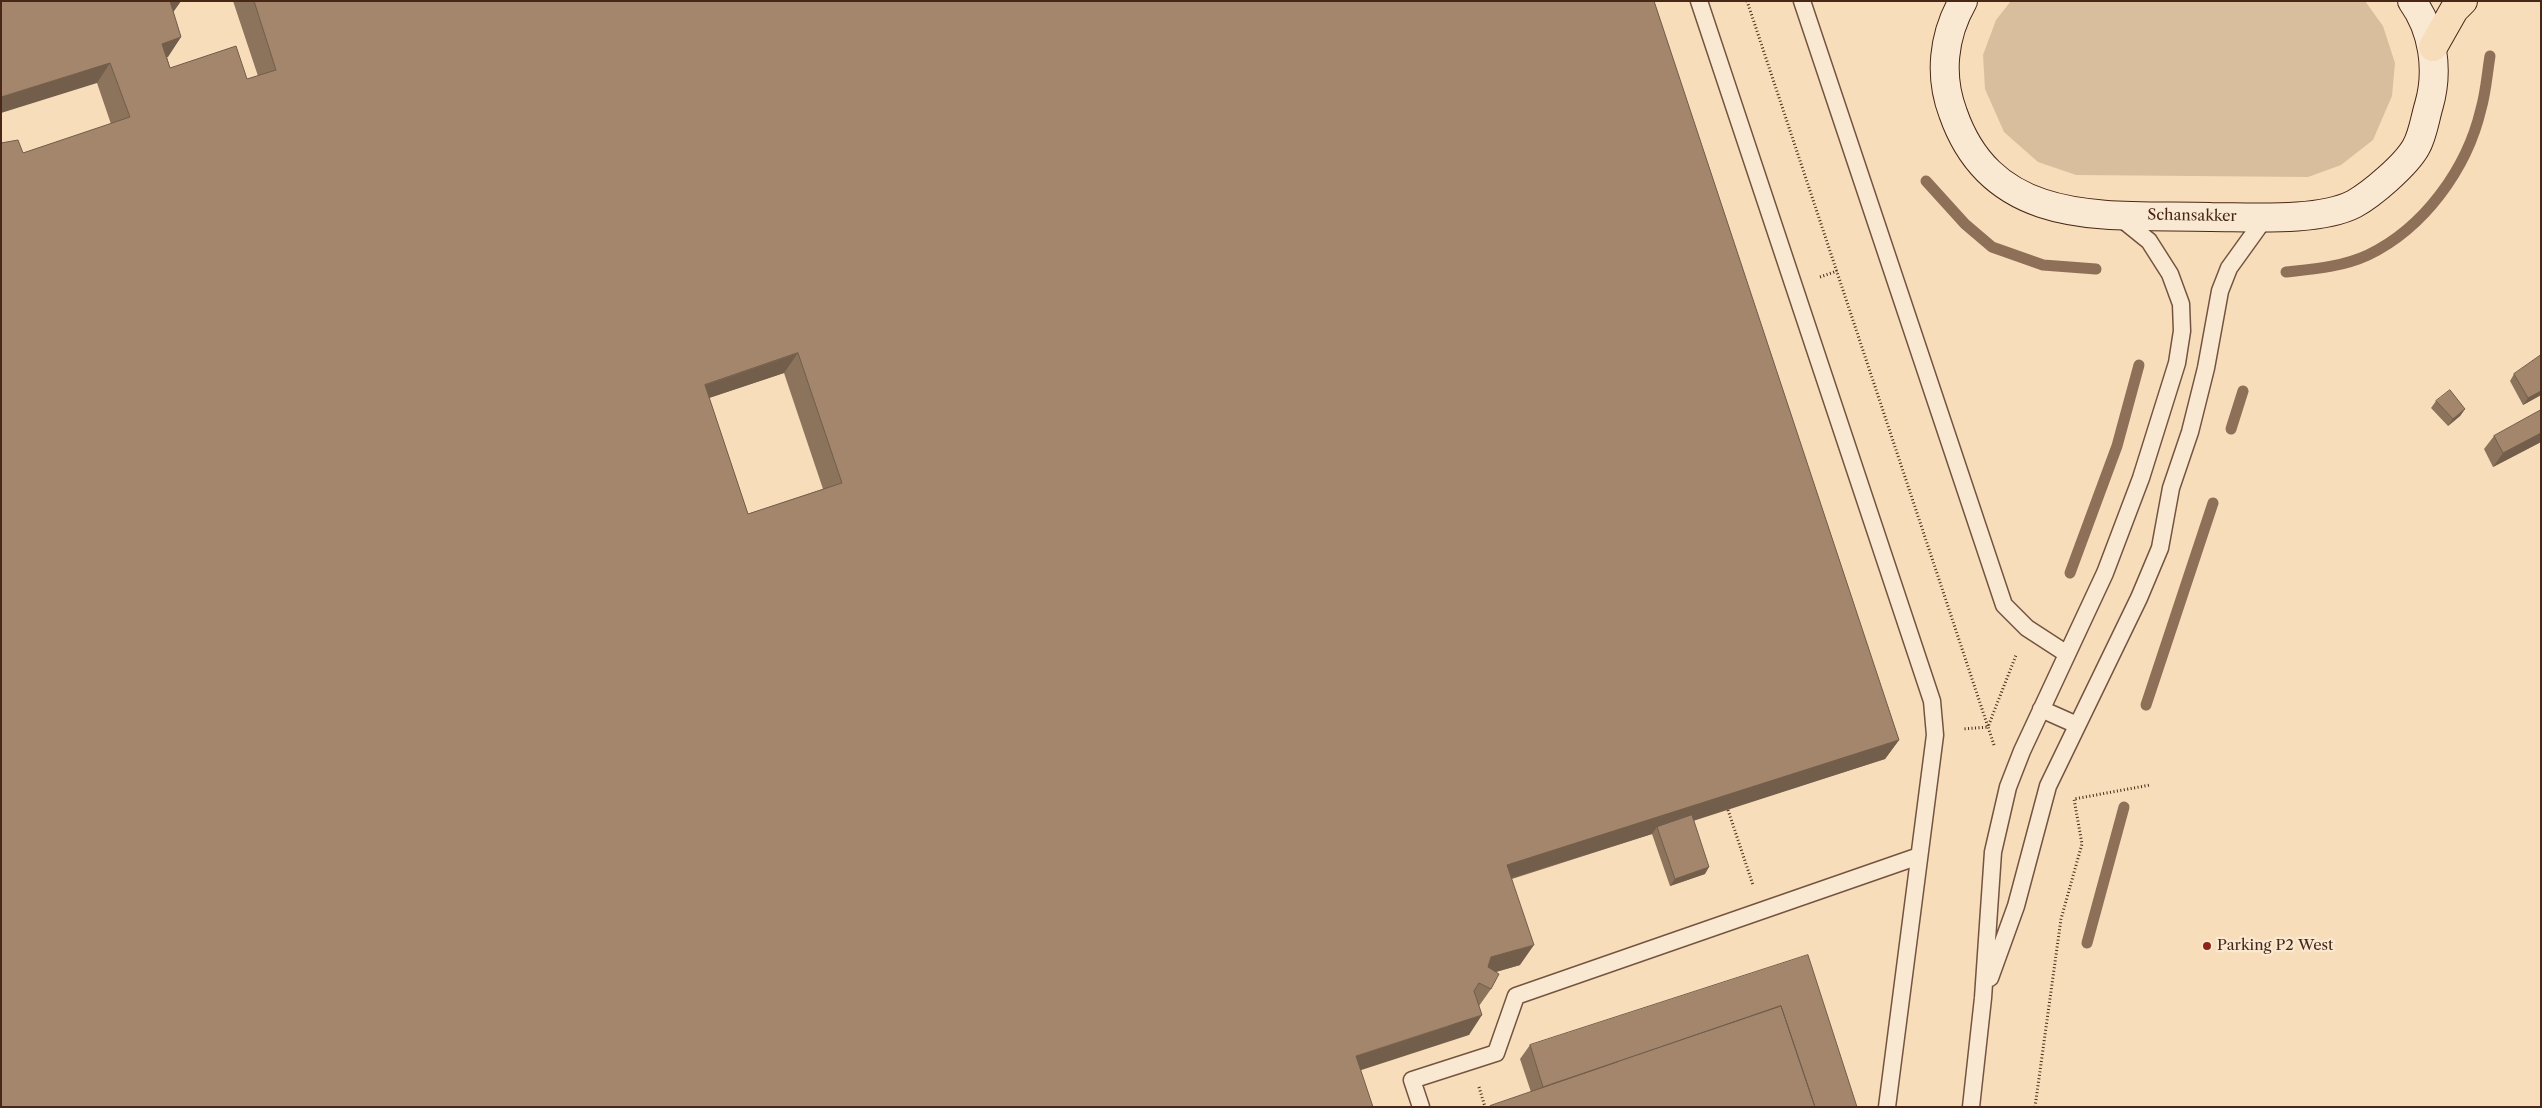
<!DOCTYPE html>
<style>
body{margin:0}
#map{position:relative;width:2542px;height:1108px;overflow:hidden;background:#f7ddb9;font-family:"Libre Caslon Text",serif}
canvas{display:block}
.frame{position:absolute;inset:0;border:2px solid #492717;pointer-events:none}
</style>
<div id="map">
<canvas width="2542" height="1108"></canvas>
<div class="frame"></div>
</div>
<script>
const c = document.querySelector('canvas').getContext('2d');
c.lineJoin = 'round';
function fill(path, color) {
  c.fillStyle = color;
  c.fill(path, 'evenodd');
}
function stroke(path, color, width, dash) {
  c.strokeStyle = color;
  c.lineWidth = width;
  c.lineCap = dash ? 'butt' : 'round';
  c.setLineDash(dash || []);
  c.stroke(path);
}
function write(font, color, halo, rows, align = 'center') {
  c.font = font + ' "Libre Caslon Text",serif';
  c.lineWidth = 4.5;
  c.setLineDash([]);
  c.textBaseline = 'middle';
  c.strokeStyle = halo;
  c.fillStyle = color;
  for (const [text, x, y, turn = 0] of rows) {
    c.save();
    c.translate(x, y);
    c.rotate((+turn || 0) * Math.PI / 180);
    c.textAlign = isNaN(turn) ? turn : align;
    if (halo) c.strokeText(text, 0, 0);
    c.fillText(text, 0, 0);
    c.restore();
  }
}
fill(new Path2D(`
 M2011,1H2365L2383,26L2395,63L2392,96L2373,140L2341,165L2308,177L2076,175L2038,162L2004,132L1985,89L1983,55L1996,20Z`), '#d9be9d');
stroke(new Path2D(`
 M1926,181L1965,224L1992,247L2043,265L2096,269
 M2286,272C2314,269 2342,267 2368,255C2424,228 2467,169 2481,109C2486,92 2487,74 2490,56
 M2231,429L2243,391
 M2070,573L2117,446L2139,365
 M2146,705L2213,503
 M2087,943L2124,807`), '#8e6f57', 11);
const lane = new Path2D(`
 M1699,1L1932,701L1935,735L1887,1107
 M1802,1L2004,605L2027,628L2067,654
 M2041,709L2077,725
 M1990,978L2016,906L2048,786L2139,598L2160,548L2171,488L2190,432L2206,368L2220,291L2229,268L2265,218
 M1421,1107L1412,1080L1496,1053L1516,996L1919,856
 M1971,1107L1983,998L1993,852L2008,787L2022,751L2105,573L2141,478L2177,363L2182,331L2181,304L2170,274L2149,241L2118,216`);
const secondary = new Path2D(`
 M1963,1C1943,36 1939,76 1953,113C1994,231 2110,214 2211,217C2250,217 2319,222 2354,204C2372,194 2406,165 2416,147C2423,135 2425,118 2429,105C2439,70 2433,30 2412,1`);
const highway = new Path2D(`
 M2433,47L2454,10L2463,1`);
stroke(lane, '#745440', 19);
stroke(secondary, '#492717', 30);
stroke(highway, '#492717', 30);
stroke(new Path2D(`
 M1747,1L1988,727L1963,729
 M1820,277L1837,271
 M1994,745L1988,727L2016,655
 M1728,810L1753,885
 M1479,1087L1485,1107
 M2035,1107L2061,919L2082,844L2074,799L2150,785`), '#492717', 3, [1, 2.5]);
stroke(lane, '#fae9d2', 16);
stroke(secondary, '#fae9d2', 28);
stroke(highway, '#f7ddb9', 28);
fill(new Path2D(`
 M1,1H181L173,12L181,37L167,57L170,68L247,79L258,76L233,1H1654L1899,740L1885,759L1693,820L1705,874L1670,886L1652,834L1512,879L1520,965L1496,972L1491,989L1479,1006L1469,1035L23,153L111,124L97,83ZM784,373L823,489L748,514L709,398Z
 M2541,355V395L2523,405L2510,381L2514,374Z
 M2436,401L2465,409L2460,416L2448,426L2431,408Z
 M2541,410V442L2493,467L2484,449L2494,436Z
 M1530,1045L1857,1107H1489L1490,1106L1531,1092L1520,1059Z`), '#8c735c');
fill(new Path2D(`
 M166,1H181L174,11L155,18Z
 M181,37L168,57L148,63L162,44Z
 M110,63L97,83L1,113V97Z
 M798,353L784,373L691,404L705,385Z
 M2541,391V395L2523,405L2528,398Z
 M2465,409L2460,416L2448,426L2453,419Z
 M2541,433V442L2493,467L2503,453Z
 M1899,740L1885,759L1659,832L1657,827L1652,834L1493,884L1507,865Z
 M1709,867L1705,874L1670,886L1675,879Z
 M1534,945L1520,965L1478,977L1491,957Z
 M1482,1015L1469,1035L1343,1076L1356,1056Z`), '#725e4b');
const building = new Path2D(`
 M1,1H170L181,37L162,44L170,68L236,46L247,79L276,70L254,1H1654L1899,740L1507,865L1534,945L1491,957L1488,967L1499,974L1491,989L1479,983L1474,991L1482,1015L1356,1056L1373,1107H1V143L18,140L23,153L130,117L110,63L1,97ZM798,353L842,483L748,514L705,385Z
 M2541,355V391L2528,398L2514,374Z
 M2450,390L2465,409L2453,419L2436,401Z
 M2541,410V433L2503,453L2494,436Z
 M1692,815L1709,867L1675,879L1657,827Z
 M1808,955L1857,1107H1815L1781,1006L1543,1087L1530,1045Z
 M1781,1006L1815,1107H1490V1106Z`);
fill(building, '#a3866b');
stroke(building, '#725e4b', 1);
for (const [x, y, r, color] of [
 [2207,946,5,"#8f2418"]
]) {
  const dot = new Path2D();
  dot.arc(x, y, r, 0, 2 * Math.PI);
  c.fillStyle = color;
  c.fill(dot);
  stroke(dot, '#fae9d2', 2);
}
write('15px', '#492717', '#fae9d2', [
 ["Schansakker",2192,216,1]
]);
write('15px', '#492717', '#fae9d2', [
 ["Parking P2 West",2217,946]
], 'left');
</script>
